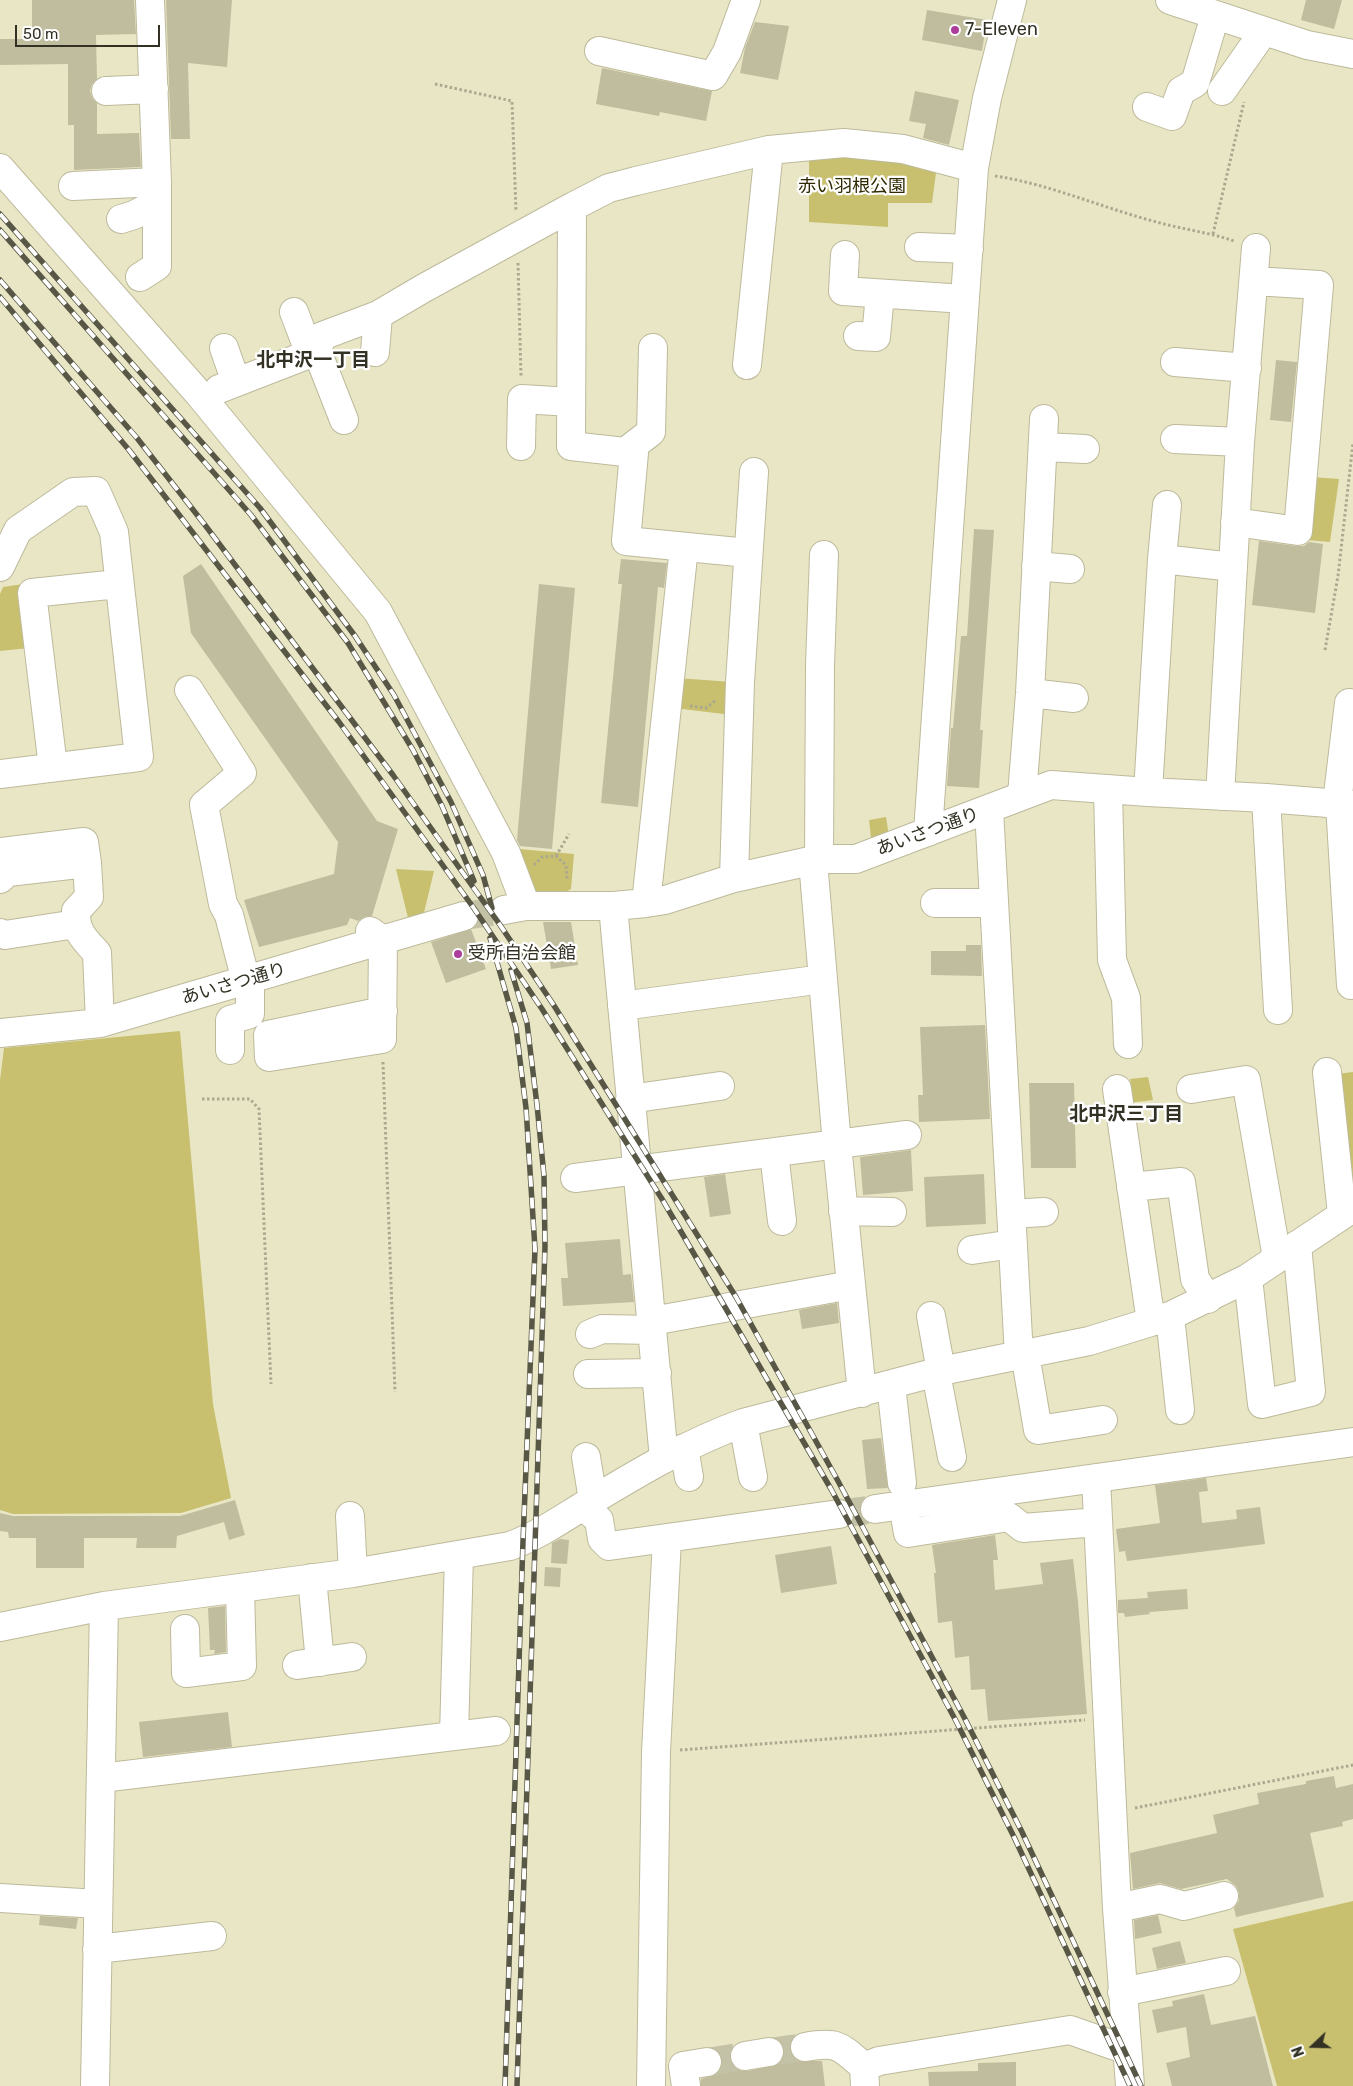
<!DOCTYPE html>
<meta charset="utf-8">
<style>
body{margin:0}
#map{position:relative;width:1353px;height:2086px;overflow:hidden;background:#e9e6c6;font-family:Rubik,sans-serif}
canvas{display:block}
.north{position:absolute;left:1288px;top:2021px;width:50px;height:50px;-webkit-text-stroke:4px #fff;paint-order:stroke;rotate:249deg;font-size:14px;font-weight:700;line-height:20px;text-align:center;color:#323124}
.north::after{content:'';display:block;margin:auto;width:18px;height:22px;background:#323124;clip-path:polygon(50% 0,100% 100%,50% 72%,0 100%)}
.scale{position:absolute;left:15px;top:25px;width:145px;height:22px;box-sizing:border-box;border:2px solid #323124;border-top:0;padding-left:6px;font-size:15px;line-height:18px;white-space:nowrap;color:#323124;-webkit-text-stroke:4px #fff;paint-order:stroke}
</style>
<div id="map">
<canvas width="1353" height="2086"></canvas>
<div class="north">N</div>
<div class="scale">50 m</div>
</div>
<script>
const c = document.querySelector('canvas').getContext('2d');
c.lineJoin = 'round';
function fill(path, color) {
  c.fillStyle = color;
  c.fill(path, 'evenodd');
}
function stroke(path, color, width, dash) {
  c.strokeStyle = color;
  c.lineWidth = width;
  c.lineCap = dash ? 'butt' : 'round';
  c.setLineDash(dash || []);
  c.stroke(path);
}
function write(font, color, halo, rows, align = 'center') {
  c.font = font + ' Rubik,"Noto Sans JP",sans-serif';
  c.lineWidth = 4.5;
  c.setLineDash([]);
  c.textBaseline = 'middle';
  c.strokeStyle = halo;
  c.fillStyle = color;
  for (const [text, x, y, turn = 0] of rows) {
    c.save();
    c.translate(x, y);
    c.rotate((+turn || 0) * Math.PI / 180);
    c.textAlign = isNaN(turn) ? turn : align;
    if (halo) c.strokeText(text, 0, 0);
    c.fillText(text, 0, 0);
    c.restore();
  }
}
fill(new Path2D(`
 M816,153L937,165L932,203H888V227L809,222V159Z
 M1312,477L1339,479L1330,542L1306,540Z
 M23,584L29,648L0,651V594L3,587Z
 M677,678L732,682V715L674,708Z
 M886,817L889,836L871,838L869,820Z
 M509,848L574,854L571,889L559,896L534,898Z
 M396,869L434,871L423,917L409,922Z
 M180,1031L213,1404L231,1498L181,1513L13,1514L0,1510V1080L4,1048Z
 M1353,1072V1197L1337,1074Z
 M1148,1077L1153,1100L1128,1103L1127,1098L1132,1091L1130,1079Z
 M1353,1901V2086H1277L1233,1929Z`), '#c8c06e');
fill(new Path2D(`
 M32,0H134L136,34L96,35L97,79L92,84L90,91L93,99L97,103V134L139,133L141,167L74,170V125H68V64L0,65V39H32Z
 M166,0H232L227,67L188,63L190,139H171Z
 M1306,0H1342L1334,29L1301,20Z
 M927,10L987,20L982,51L922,40Z
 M755,22L789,26L778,80L740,73L745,48Z
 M602,68L712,91L706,121L660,112L659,116L596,104Z
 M915,91L959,100L949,145L923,138L926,124L909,121Z
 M1276,360L1297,362L1291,422L1270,420Z
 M974,529L994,530L980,730H983L979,788L947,786L951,728H953L961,636H967Z
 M1259,541L1296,546H1304L1309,542L1323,544L1315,613L1252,605Z
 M621,559L667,563L664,588L658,587L638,807L601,803L622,584H618Z
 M201,564L377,821L398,829L372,916L364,917L358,921L350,918L347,925L259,947L244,900L334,874L338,842L191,633L183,576Z
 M539,584L575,588L552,849L520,846L517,840Z
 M543,922H571L578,965L551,969Z
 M471,929L486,969L446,983L431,942Z
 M966,945H981L982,976L931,975V951H966Z
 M985,1025L990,1119L919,1122L918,1095H923L920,1027Z
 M1029,1083H1074L1076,1168H1031Z
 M911,1150L913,1191L863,1195L860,1157Z
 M725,1174L731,1214L710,1217L704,1177Z
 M984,1174L986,1224L926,1227L924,1177Z
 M620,1239L623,1275L631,1274L634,1302L563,1306L561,1278H568L565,1243Z
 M837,1303L839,1323L802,1329L799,1310Z
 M881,1438L888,1488L867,1489L862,1440Z
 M1206,1478L1208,1491L1199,1492L1202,1523L1237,1519L1236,1510L1260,1507L1265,1544L1127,1561L1125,1551L1119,1552L1116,1529L1160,1523L1155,1485Z
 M235,1500L245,1535L229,1540L224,1522L177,1536L176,1548H136L137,1538H84V1568H36V1538H9L8,1532L0,1531V1513L13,1516H180Z
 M995,1535L998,1560H993L995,1590L1043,1584L1040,1563L1073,1559L1078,1602L1087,1714L988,1721L985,1689L971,1690L969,1656L955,1658L952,1621L938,1623L934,1573H936L932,1545Z
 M560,1539L569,1540L567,1564L551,1563L552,1543Z
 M831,1546L837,1584L781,1593L775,1555Z
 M545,1567L561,1568L560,1587L544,1586Z
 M1187,1589L1188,1609L1149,1612L1150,1614L1125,1617L1124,1613H1118V1600L1148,1598L1147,1592Z
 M225,1606L226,1652L214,1654L215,1650H210L208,1608Z
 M228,1712L232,1747L143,1757L139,1722Z
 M1334,1776L1336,1788L1353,1784V1819L1342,1822L1343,1826L1310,1833L1324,1897L1236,1917L1234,1908L1239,1901V1893L1236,1886L1227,1879L1181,1889L1160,1883L1133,1889L1130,1853L1217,1833L1213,1815L1259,1804L1257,1793L1306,1784V1781Z
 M1158,1915L1162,1933L1135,1939L1134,1920Z
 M40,1916L78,1918L76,1929L39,1925Z
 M1180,1941L1186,1963L1157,1969L1152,1948Z
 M1204,1994L1211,2025L1255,2016L1273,2086H1172L1166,2063L1190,2057L1186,2027L1157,2033L1152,2010L1173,2006L1172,2001Z
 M792,2040L790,2050L793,2057L799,2061H822L825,2086H701V2079L717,2074L721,2068L722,2059L717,2051L732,2048L730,2058L733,2066L739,2070L748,2071L779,2064L783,2058L784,2050L780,2041Z
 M1016,2062V2086H929L928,2072L978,2071V2063Z`), '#bfbd9d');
stroke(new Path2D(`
 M464,916L504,910
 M839,1514L875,1509
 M769,2052L805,2047
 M707,2062L745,2056`), '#c4c2a6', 28, [28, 14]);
const minor = new Path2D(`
 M1170,0L1307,45L1353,54
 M599,51L713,76L727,52L746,0
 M106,91L154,89
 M1222,91L1264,31
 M1147,107L1172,116L1181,91L1195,83L1215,16
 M0,168L199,394L378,612L506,853L526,906
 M73,186L157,182
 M572,207L571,446L634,453L626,541L748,553
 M121,219L134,215L157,203
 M919,247L969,249
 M845,255L843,291L965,299
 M140,277L157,266V182L150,0
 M294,312L310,354
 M858,336L876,337L880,294
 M224,348L236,382
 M375,352L378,315
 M1175,362L1247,368
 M747,365L769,150
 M219,389L317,351
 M344,420L317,351L322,336L378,315L424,288L572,207L609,188L636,181L769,150L844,143L903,149L974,168
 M1175,439L1240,442
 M521,446L522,399L571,402
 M1043,447L1085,449
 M625,452L651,432L653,348
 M1235,522L1298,531L1319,285L1254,281
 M1162,559L1233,567
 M1036,566L1070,569
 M0,567L18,530L73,492L96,491L114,532L139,757L0,774
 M189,690L242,773L204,805L223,904L229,915L246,981L250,988V1014L230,1020V1050
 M1030,693L1074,698
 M53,767L32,593L118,584
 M1108,789L1112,960L1126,998L1128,1044
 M1148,792L1162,559L1167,505
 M1022,795L1030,693L1044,419
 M1220,796L1240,442L1256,248
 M1266,798L1278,1010
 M1337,803L1349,703
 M1340,804L1351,985
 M989,810L1019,1356
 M928,832L974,168L987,98L1012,0
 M0,852L84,842L87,863
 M819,859L820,665L824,555
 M813,861L837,1145L862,1393
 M734,878L740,682L754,472
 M0,879L8,872L87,863L89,897L76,911C75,931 84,939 97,953L100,1023
 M646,903L684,547
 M935,903H994
 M613,906L664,1459
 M504,910L526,906H613L646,903L665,900L734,878L819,859H856L1051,785L1148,792L1266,798L1353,805
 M370,931L383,940L382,1039L269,1057L268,1035L383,1011
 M0,933L5,935L76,924
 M622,1006L823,979
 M0,1033L100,1023L464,916
 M1327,1072L1342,1214
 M1117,1089L1151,1322
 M1191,1089L1246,1080L1277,1258
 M630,1099L720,1086
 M774,1153L782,1221
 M575,1178L907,1135
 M1131,1187L1181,1182L1195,1279L1208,1299
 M843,1211L892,1212
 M1011,1214L1044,1212
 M972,1250L1013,1244
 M1248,1278L1262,1404L1311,1392L1297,1245
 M931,1316L941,1371
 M1170,1316L1180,1410
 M652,1321L851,1285
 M590,1334L602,1329L653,1330
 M1025,1354L1038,1430L1103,1420
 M936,1373L952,1457
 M588,1374L657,1373
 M891,1385L902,1483
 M743,1423L753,1477
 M684,1448L689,1477
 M586,1457L593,1500
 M1096,1478L1117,1908L1130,2086
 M903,1505L908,1533L1009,1517L1023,1528L1098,1522
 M583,1506L599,1520L602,1539L609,1546L839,1514
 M875,1509L1353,1442
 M350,1516L353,1573
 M312,1578L320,1662
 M0,1627L104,1606L353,1573L510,1546C540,1535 566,1516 593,1500C641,1471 690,1442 743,1423L941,1371L1089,1341L1170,1316L1248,1278L1353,1208
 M185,1629L186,1673L242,1666L240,1588
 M297,1665L352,1657
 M454,1736L496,1731
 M101,1778L454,1736L459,1555
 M0,1898L98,1904
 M1117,1908L1160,1899L1184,1906L1224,1896
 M97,1949L212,1936
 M1122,1992L1226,1971
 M805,2047C838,2041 840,2046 864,2067
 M745,2056L769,2052
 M95,2086L104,1606
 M651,2086L656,1752L667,1539
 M686,2086L683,2066L707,2062
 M865,2086L864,2067L879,2061L1070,2030L1127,2050`);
stroke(minor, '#bdba9b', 30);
stroke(new Path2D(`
 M435,84L512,101L516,211
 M995,176C1049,184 1100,207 1153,221C1180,229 1208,232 1234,241
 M1213,234L1244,102
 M518,263L521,376
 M1325,650L1338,576L1353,443
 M690,706L706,708L716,700
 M556,856L569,834
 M534,865L542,857L556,856L566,865L567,879
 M383,1062L395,1392
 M202,1099H250L259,1109L271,1384
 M680,1750L1085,1720
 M1135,1808L1353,1765`), '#aba88f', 3, [2.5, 2.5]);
stroke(minor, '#fff', 28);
const rail = new Path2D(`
 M0,214L260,508L355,636L394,695L451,802L483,875L492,908
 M0,230L251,515L348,643L413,750L442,806L474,881
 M0,280L137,438L205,525L393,775L498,922L553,1004L736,1297L838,1481L964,1717L1022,1832L1141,2086
 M0,297L129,450L339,722L473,907L542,1009L662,1199L831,1489L956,1721L1014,1837L1130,2086
 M490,938L516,1028L526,1108L535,1249L523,1541L505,2086
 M511,970L527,1023L537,1105L544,1176L545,1246L517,2086`);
stroke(rail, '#585746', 5.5);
stroke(rail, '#fff', 4, [11]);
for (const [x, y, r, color] of [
 [955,30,5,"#ac3d9b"],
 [458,954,5,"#ac3d9b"]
]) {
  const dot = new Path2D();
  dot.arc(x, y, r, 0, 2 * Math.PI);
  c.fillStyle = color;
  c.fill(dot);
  stroke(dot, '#fff', 2);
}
write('18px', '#323124', '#fff', [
 ["7-Eleven",965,30],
 ["受所自治会館",468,954]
], 'left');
write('18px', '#2f2a02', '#fff', [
 ["赤い羽根公園",852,187]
]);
write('18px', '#323124', '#fff', [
 ["あいさつ通り",928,832,-20],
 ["あいさつ通り",234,984,-16]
]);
write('bold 19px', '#323124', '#fff', [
 ["北中沢一丁目",313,361],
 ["北中沢三丁目",1126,1115]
]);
</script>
